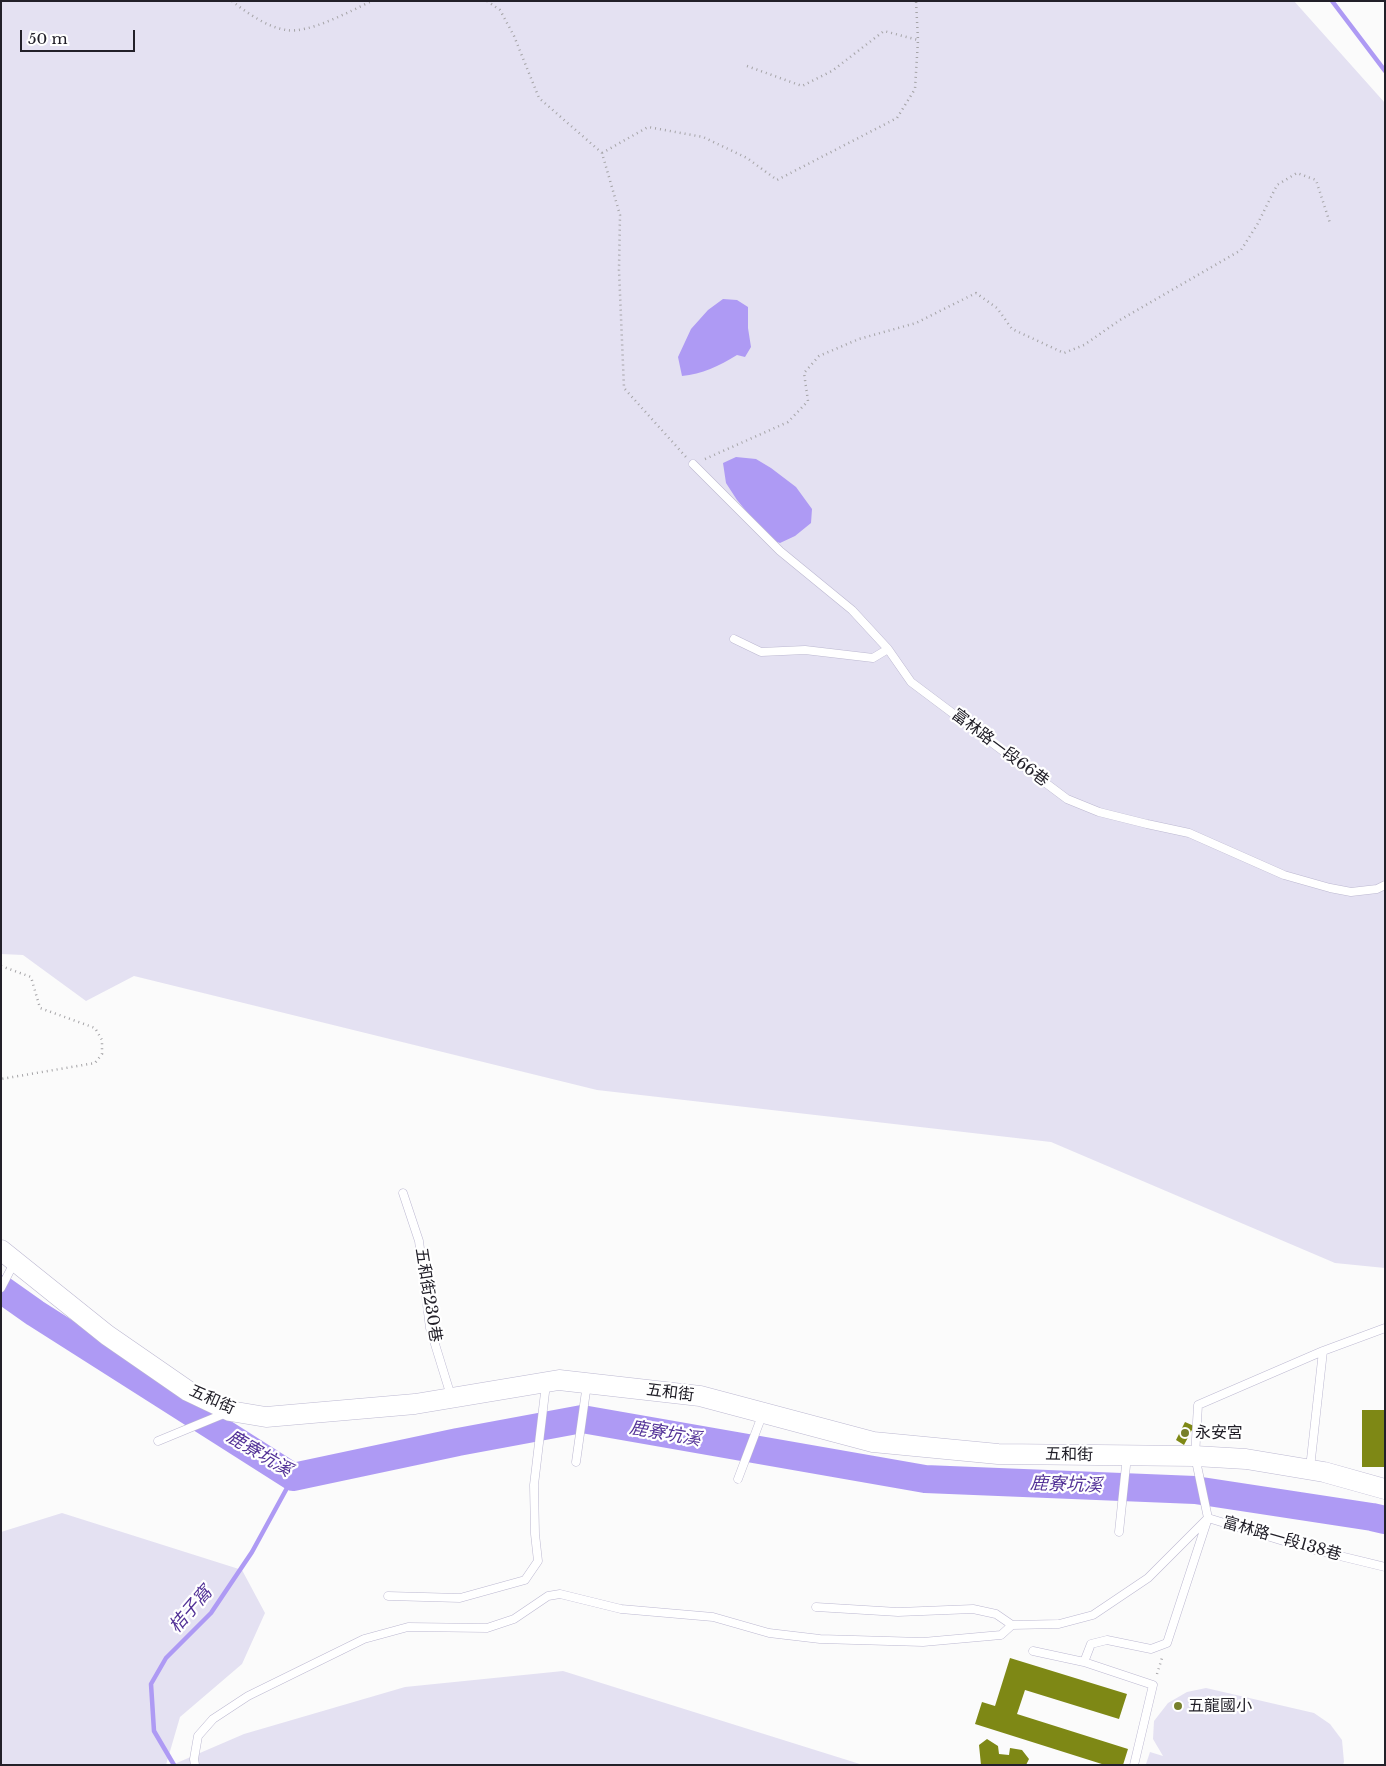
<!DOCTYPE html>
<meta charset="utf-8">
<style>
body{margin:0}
#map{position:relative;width:1386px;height:1766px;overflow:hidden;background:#fbfbfb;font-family:"Libre Baskerville",serif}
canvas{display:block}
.frame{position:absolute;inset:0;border:2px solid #222029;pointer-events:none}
.scale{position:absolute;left:20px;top:30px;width:115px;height:22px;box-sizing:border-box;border:2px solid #222029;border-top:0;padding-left:6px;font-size:15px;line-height:18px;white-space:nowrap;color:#222029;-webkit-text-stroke:4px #fff;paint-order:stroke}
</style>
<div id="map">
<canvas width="1386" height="1766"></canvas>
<div class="frame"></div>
<div class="scale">50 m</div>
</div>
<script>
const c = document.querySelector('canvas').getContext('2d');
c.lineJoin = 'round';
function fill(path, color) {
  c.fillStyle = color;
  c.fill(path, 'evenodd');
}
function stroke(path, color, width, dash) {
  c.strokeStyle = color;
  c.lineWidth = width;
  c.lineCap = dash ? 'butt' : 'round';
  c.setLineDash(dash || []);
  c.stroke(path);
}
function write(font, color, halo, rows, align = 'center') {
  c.font = font + ' "Libre Baskerville","Noto Sans TC",serif';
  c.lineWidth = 4.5;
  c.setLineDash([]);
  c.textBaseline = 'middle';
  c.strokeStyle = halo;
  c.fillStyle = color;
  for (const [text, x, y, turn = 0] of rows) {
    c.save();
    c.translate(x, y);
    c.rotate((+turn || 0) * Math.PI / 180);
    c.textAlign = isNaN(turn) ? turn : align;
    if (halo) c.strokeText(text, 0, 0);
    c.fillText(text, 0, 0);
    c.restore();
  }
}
fill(new Path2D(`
 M1,1H1294L1385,103V1268L1335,1263L1051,1142L597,1090L134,976L86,1001L23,955L1,954Z
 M62,1513L242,1570L265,1613L242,1664L180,1717L166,1765H1V1532Z
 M563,1671L863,1765H172L244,1734L405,1687Z
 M1206,1688L1314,1713L1330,1724L1342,1740L1344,1762L1343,1765L1146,1764L1150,1752L1163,1756L1153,1739L1154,1721L1168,1703L1187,1692Z`), '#e4e1f2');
fill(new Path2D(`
 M723,299L737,300L748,307V328L751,347L745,357L737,355C719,366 702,374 682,376L678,357L691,329L708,310Z
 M736,457L756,459L771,468L796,487L812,509L811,523L795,536L780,543L764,537L751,517L737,500L726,483L723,463Z`), '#ae9af4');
stroke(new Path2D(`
 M1332,1L1385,71
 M174,1765L154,1731L151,1684L166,1658L211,1613L252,1552L293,1477`), '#ae9af4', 4.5);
stroke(new Path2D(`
 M1,1289L35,1313L293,1477L458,1442L582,1419L925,1479L1195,1490L1372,1517L1385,1520`), '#ae9af4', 28);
fill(new Path2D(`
 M1362,1410H1385V1467H1362Z
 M1185,1422L1194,1426L1184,1445L1176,1440Z
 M1010,1658L1127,1694L1119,1719L1025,1690L1017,1714L1128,1749L1123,1765H1105L975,1724L982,1702L995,1706Z
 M987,1739L998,1746L999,1754L1009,1755L1010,1748L1022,1750L1029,1759L1026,1765H981L979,1745Z`), '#7e8815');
const service = new Path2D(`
 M693,464L780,551L852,610L888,649L911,682L1067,799L1099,812L1147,824L1189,833L1284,875L1330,888L1351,892L1377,889L1385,885
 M734,639L761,652L805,650L873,658L888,649
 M403,1193L419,1241L430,1328L451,1396
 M1,1288L14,1263
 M158,1441L226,1413
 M576,1462L587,1384
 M1310,1468L1323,1351
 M738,1479L763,1413
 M1119,1532L1127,1456
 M388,1596L460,1598L525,1580L538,1561L535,1534L534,1485L546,1384
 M816,1607L898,1612L973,1609L996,1614L1012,1625L1059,1624L1093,1615L1148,1578L1208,1518L1303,1547L1385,1567
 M1033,1651L1084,1662
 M195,1765L194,1759L198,1736L213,1719L248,1696L364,1639L408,1627L487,1628L514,1619L548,1596L560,1594L621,1609L713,1617L769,1633L820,1639L923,1642L1001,1635L1012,1625
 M1134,1765L1153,1685L1084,1662L1091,1644L1107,1640L1151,1649L1167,1643L1208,1518L1195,1456L1198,1405L1323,1351L1385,1328`);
const tertiary = new Path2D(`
 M1,1250L107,1335L188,1391L230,1411L266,1417L415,1404L559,1380L700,1396L873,1442L998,1454L1195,1456L1246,1459L1324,1472L1385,1489`);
stroke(service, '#bcb8d1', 9);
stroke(tertiary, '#bcb8d1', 21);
stroke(new Path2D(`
 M232,1C247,13 267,27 286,30C309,34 350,11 372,1
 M487,1L500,10L514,36L539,98L602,153L620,215L619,270L624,388L686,457
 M747,66L802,86L832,71L884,31L918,40
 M602,153L648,127L703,137L747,158L777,180L897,118L915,89L918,40L916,1
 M705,459L788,422L808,401L804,373L819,356L859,339L916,323L976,293L997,308L1012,329L1064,353L1084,345L1120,320L1241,250L1257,225L1277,185L1297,173L1316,180L1330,223
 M1,966L31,977L40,1008L95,1028L102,1040V1054L95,1063L1,1079
 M1157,1674L1162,1658`), '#a5a4a7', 2.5, [1, 4]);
stroke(service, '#fff', 8);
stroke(tertiary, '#fff', 20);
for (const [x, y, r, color] of [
 [1185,1433,5,"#77802c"],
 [1178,1706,5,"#77802c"]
]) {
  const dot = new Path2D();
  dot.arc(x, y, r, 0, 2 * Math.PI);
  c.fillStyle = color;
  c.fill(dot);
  stroke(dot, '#fff', 2);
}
write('16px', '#222029', '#fff', [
 ["富林路一段66巷",1000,748,37],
 ["五和街230巷",428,1295,81],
 ["五和街",670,1393,7],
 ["五和街",212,1400,24],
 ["五和街",1069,1455,1],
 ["富林路一段138巷",1282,1539,16]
]);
write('16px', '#222029', '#fff', [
 ["永安宮",1195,1433],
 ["五龍國小",1188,1706]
], 'left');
write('italic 18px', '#523197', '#fff', [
 ["鹿寮坑溪",665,1434,10],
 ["鹿寮坑溪",259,1454,31],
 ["鹿寮坑溪",1066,1485,2],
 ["桔子窩",191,1610,-49]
]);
</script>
